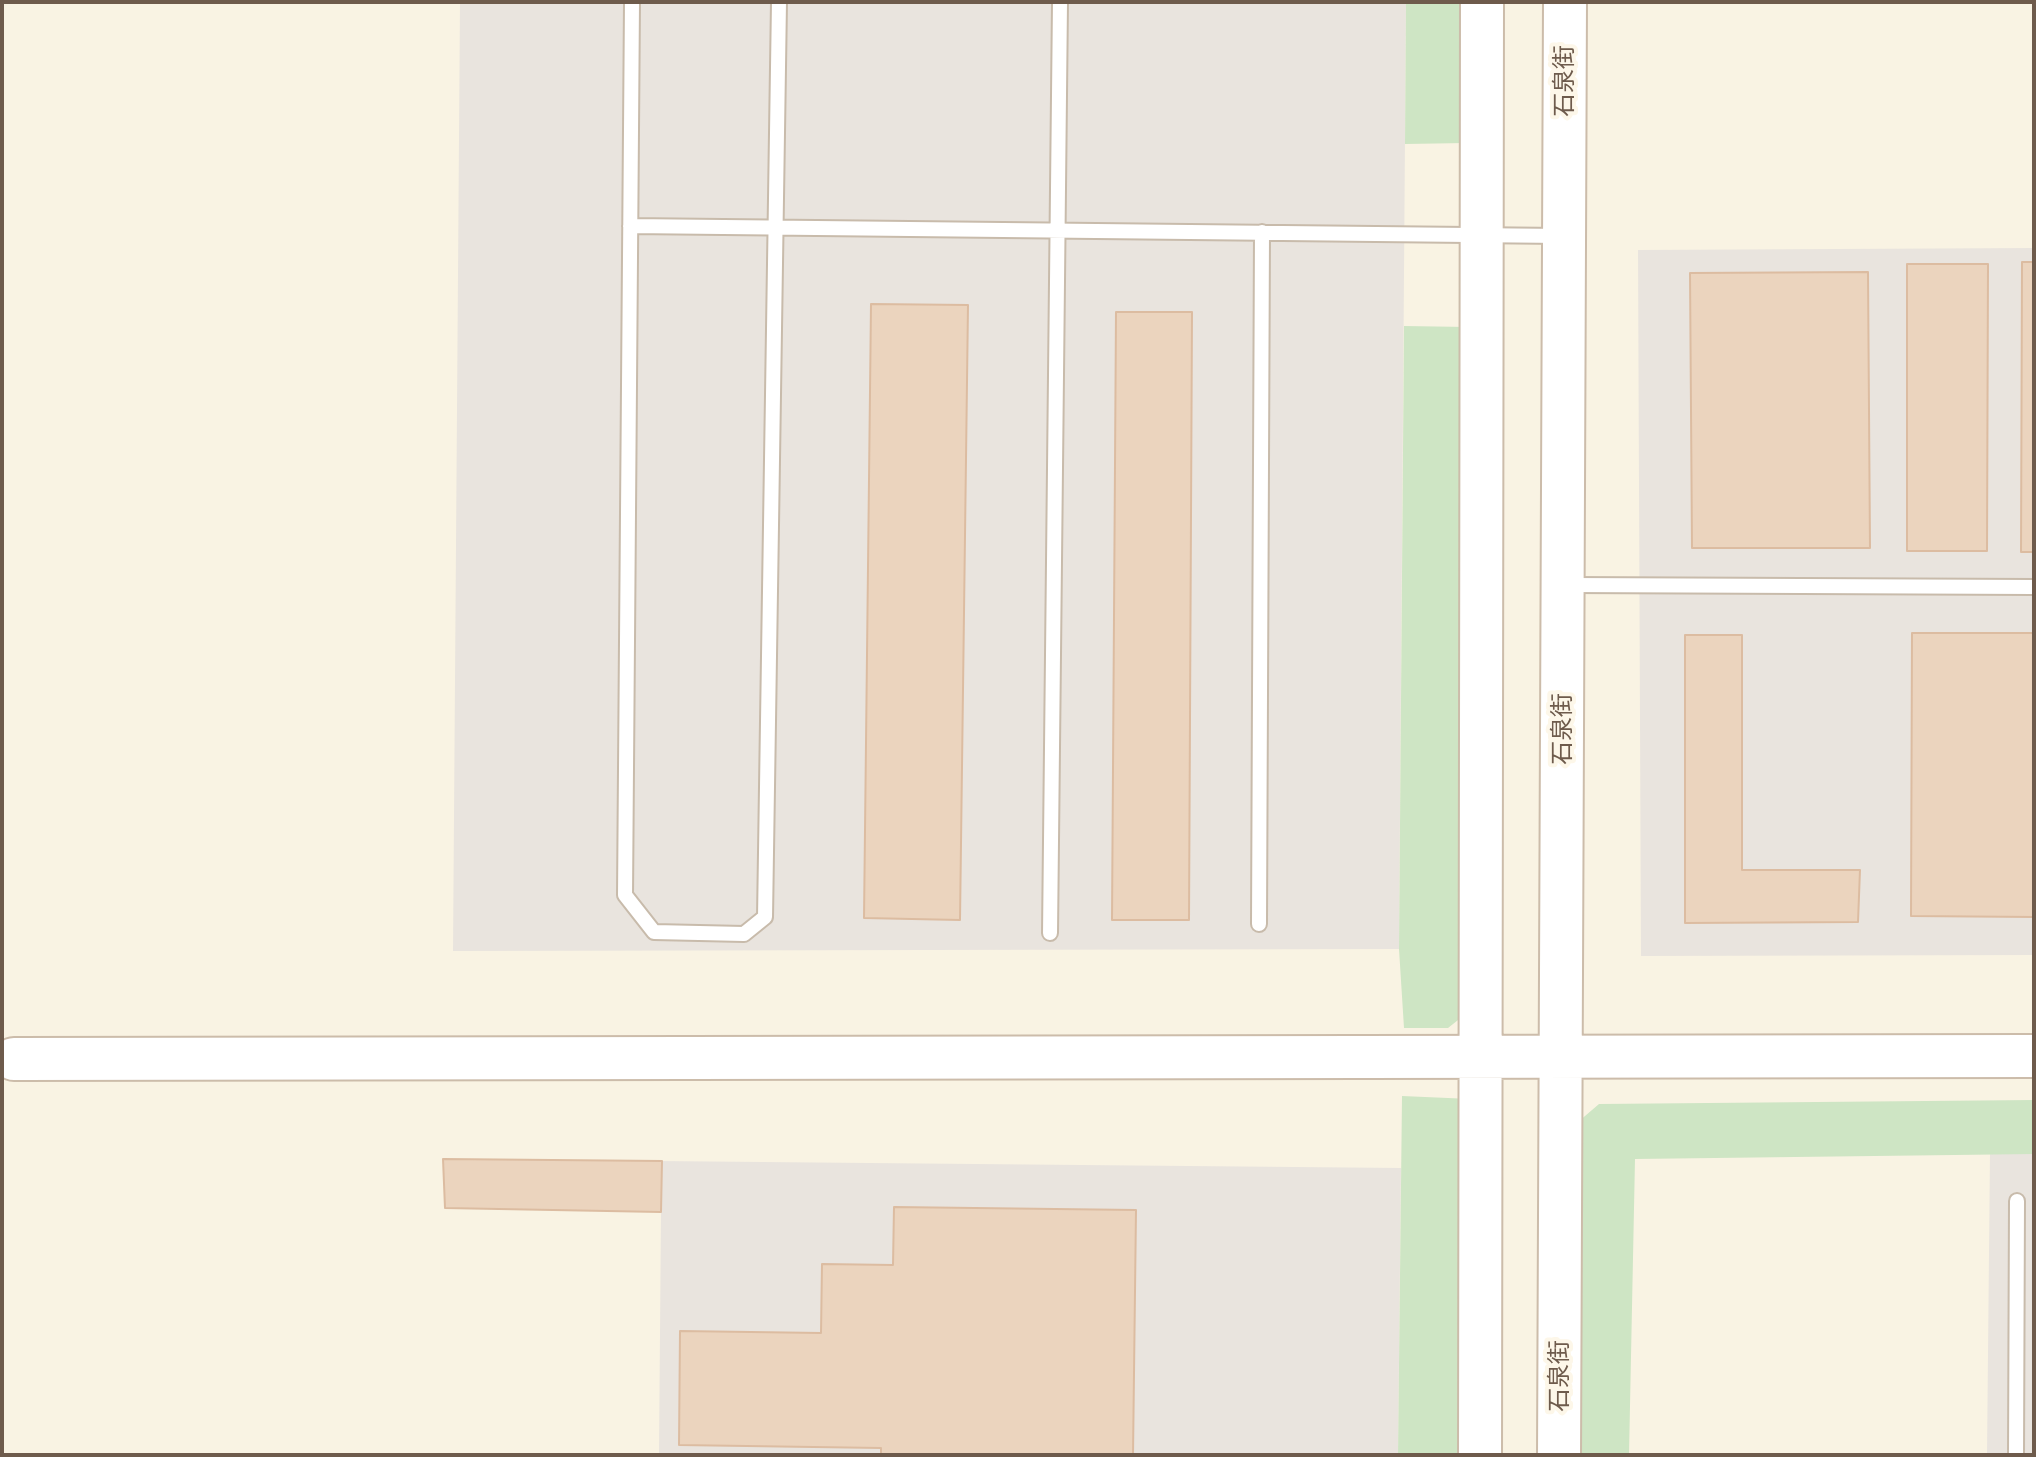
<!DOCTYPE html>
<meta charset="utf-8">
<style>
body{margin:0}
#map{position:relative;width:2036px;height:1457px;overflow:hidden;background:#f9f3e3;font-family:"Fira Sans",sans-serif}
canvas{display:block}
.frame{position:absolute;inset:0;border:4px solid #6e5b4c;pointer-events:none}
</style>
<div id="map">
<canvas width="2036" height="1457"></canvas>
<div class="frame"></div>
</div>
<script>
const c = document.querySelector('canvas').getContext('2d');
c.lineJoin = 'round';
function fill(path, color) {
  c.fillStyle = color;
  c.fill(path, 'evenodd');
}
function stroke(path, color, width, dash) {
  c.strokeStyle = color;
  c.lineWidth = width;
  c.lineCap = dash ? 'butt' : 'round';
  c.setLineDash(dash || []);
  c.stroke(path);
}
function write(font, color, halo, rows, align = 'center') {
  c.font = font + ' "Fira Sans","Noto Sans SC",sans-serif';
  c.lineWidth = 8;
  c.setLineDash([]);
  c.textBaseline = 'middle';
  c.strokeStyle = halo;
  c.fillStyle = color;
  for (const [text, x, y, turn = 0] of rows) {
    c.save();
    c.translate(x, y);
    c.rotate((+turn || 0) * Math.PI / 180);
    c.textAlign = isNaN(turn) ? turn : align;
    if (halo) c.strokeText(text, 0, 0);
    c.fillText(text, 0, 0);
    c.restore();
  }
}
fill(new Path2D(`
 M460,2H1406L1399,949L453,951Z
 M2034,248V955L1641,956L1638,250Z
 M1990,1153H2034V1455H1987Z
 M443,1159L1401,1168L1398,1455H659L661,1212L445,1208Z`), '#e9e4de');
fill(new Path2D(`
 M1406,2H1467L1466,143L1405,144Z
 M1404,326L1468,327L1472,1009L1448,1028H1404L1399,949Z
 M1402,1096L1471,1099L1463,1455H1398Z
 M2034,1100V1154L1635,1159L1629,1455H1578V1122L1599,1104Z`), '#cee5c4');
const building = new Path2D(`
 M2022,262H2034V552H2021Z
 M1907,264H1988L1987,551H1907Z
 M1868,272L1870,548H1692L1690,273Z
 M871,304L968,305L960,920L864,918Z
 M1116,312H1192L1189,920H1112Z
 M1912,633H2034V917L1911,916Z
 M1685,635H1742V870H1860L1858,922L1685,923Z
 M443,1159L662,1161L661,1212L445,1208Z
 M894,1207L1136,1210L1133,1455H881V1448L679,1445L680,1331L821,1333L822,1264L893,1265Z`);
fill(building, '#ebd4be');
stroke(building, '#dcbca1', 2);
const lane = new Path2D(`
 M632,2L625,895L654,932L744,934L765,917L779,2
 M630,226L1562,236
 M1568,585L2034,587
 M1259,924L1262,232
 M1050,933L1060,2
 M2016,1455L2017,1201`);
const secondary = new Path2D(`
 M14,1059L2034,1056
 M1480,1455L1482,2
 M1559,1455L1565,2`);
stroke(lane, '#c8bbab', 18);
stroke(secondary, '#ccbcaa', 46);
stroke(lane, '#fff', 14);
stroke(secondary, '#fff', 42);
write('24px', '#6e5b4c', '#fdf7e9', [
 ["石泉街",1565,81,-90],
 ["石泉街",1563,729,-90],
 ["石泉街",1560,1376,-90]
]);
</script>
